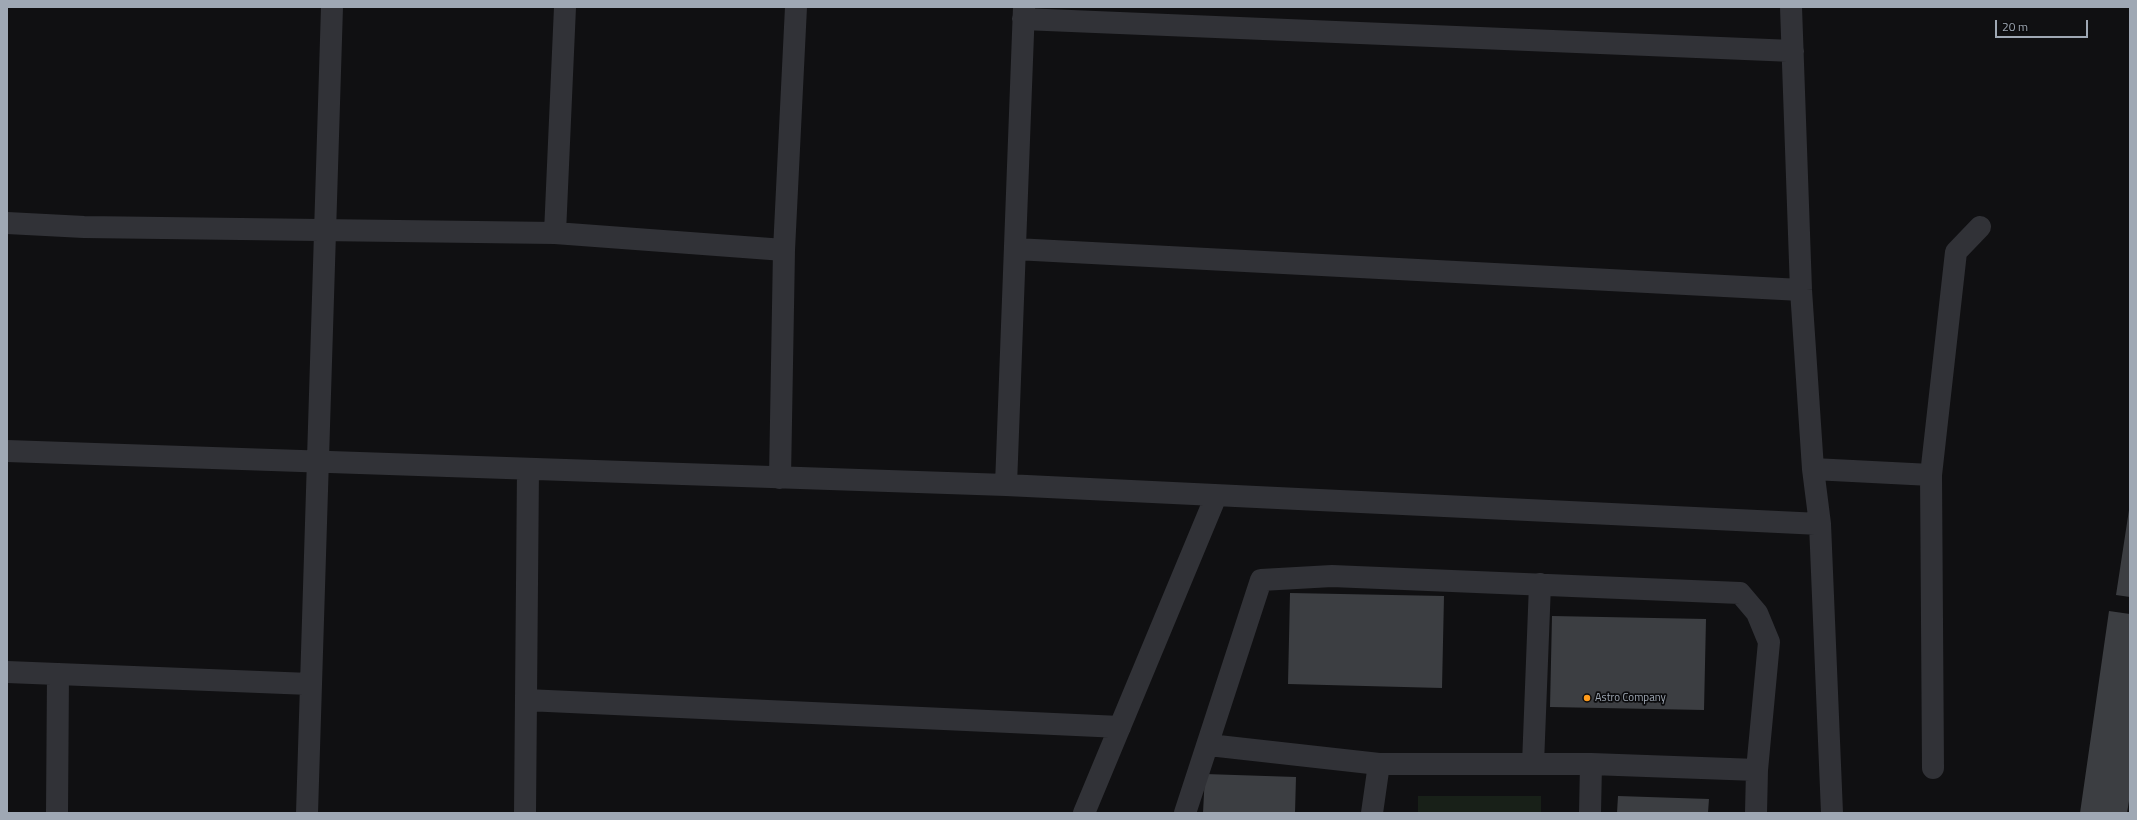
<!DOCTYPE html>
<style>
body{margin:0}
#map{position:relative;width:2137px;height:820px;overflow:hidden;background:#101012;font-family:"Titillium Web",sans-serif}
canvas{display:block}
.frame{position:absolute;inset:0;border:8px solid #9fa8b4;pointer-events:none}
.scale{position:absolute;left:1995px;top:20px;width:93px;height:18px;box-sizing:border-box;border:2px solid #9fa8b4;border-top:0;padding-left:5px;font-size:12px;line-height:14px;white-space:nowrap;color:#9fa8b4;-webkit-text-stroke:3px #0b0b0d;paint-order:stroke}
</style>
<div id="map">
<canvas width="2137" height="820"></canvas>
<div class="frame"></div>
<div class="scale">20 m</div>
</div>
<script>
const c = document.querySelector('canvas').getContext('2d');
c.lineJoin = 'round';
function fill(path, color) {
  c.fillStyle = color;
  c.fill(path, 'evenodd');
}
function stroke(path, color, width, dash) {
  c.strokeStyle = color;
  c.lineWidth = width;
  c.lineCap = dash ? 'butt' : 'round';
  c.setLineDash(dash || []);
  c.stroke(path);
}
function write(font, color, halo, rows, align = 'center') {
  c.font = font + ' "Titillium Web",sans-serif';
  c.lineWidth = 3.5;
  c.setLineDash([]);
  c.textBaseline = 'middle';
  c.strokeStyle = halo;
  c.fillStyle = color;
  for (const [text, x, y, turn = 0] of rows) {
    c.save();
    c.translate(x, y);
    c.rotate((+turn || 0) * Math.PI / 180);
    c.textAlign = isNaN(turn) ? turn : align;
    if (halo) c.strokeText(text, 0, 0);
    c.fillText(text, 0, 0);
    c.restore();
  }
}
fill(new Path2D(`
 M1418,796H1541V813H1418Z`), '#182018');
fill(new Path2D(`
 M2129,510H2130V597L2116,595Z
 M1290,593L1444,596L1442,688L1288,684Z
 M2109,611L2130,614V795L2127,813H2080Z
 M1552,616L1706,619L1704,710L1550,707Z
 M1205,774L1296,777L1295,813H1203Z
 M1618,796L1709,799L1708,813H1617Z`), '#3c3e42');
stroke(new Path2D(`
 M1791,7L1801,290L1813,469L1820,524L1832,813
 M1023,19L1793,51
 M7,223L84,227L555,233L784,250
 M555,233L565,7
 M1015,249L1801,290
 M7,451L1006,485L1820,524
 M1813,469L1931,475
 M780,478L784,250L796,7
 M1006,485L1024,7
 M7,672L310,684
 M526,700L1120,727
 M1209,745L1379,764H1591L1757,770
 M1533,764L1540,584
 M1933,768L1931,475L1956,252L1980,227
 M57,813L58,674
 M307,813L332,7
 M525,813L528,469
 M1084,813L1216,496
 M1185,813L1261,580L1332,576L1740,593L1757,613L1769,642L1757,770L1756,813
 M1372,813L1379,764
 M1590,813L1591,764`), '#313237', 22);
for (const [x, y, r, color] of [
 [1587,698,4,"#ff9b1b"]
]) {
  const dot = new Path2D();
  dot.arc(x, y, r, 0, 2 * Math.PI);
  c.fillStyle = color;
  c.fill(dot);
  stroke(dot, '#0b0b0d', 1.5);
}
write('11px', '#9fa8b4', '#0b0b0d', [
 ["Astro Company",1595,698]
], 'left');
</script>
